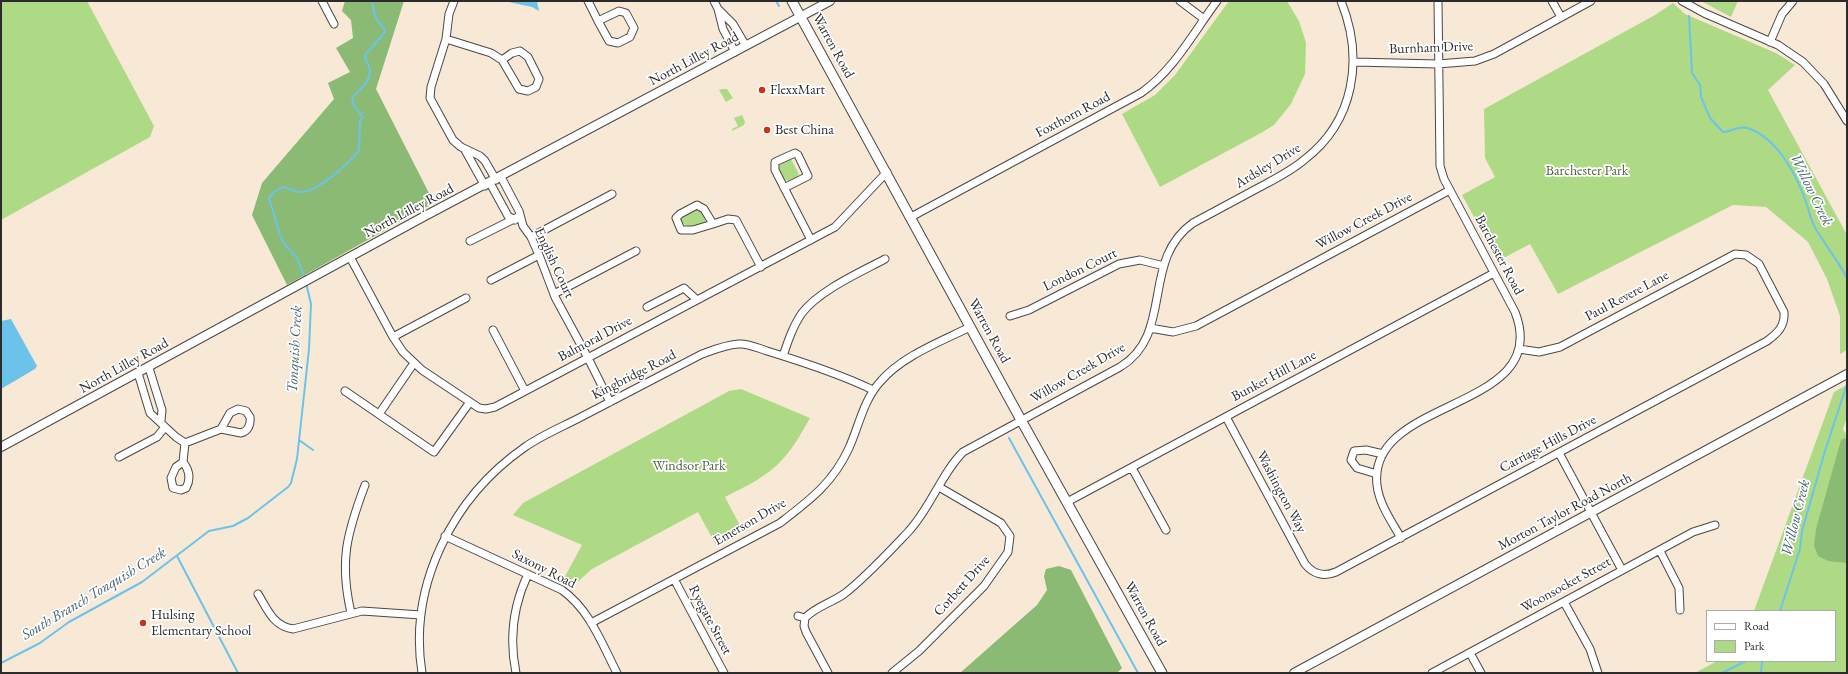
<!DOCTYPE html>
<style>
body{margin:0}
#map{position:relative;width:1848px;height:674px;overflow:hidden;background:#f8e9d7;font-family:"EB Garamond",serif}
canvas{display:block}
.frame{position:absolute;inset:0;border:2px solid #2b2b2b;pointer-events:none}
.legend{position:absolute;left:1706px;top:610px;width:130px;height:52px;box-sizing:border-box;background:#fff;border:1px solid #aaa;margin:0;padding:5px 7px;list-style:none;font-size:12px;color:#2b2b2b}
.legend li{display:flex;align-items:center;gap:8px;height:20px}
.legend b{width:20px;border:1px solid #aaa}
</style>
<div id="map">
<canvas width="1848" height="674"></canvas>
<div class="frame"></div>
<ul class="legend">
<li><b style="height:5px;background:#fff"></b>Road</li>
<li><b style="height:11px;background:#aeda86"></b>Park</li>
</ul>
</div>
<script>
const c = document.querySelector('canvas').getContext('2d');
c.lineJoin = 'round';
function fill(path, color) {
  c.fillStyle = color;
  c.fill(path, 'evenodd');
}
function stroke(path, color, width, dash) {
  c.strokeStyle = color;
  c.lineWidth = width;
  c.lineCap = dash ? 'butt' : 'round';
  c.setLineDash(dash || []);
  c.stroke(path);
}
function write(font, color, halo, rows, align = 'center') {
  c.font = font + ' "EB Garamond",serif';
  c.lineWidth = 3.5;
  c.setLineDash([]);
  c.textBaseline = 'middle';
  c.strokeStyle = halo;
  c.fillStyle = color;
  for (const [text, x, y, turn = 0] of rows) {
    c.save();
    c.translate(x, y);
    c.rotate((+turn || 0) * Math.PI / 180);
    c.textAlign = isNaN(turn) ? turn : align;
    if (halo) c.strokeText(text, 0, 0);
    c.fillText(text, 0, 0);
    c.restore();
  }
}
fill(new Path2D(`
 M1,1H87L154,126L150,137L1,220Z
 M1229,1H1287L1299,21L1306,43L1305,74L1291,104L1274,125L1261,133L1160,187L1122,114L1155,95L1175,75Z
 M1701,1H1738L1731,17Z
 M1673,3L1685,14L1776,53L1795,65L1768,90L1847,235V350L1840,354V316L1827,279L1808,242L1766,207L1733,205L1558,294L1530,244L1498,261L1462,195L1495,177L1485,158L1484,109L1655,15Z
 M722,89H727L733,98L726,102L719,90Z
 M742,115L745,122L744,125L732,131V129L738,126L734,118Z
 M791,159L799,174L797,177L788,181L784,179L778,167L781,164Z
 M693,209H700L706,218L705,222C698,226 685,228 680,221L682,215Z
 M1847,385V417L1843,429L1847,436V673H1695L1717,661H1835V611H1754L1834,392Z
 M741,389L810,418C802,432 794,447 782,460C767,477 744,487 725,497L743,531L716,545L698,512L592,569L574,585L563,580L582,545L513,515L523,503L729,391Z`), '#aeda86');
fill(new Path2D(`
 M345,1H404L376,89L434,203L287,285L252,215L262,183L334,99L328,83L350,72L336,48L353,38L351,20L342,11Z
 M1845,438L1847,441V563L1828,561L1818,556L1814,546L1816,529L1841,440Z
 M1059,566L1071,570L1122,668L1117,673H960L1037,605L1047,590L1044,576L1046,569Z`), '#8aba73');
fill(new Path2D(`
 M504,1H537L539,11L532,7Z
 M11,319L37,366L35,369L1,389V321Z`), '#6cc3e9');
stroke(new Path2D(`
 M776,1L779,6
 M1689,16L1692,73L1700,85L1701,97L1710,118L1723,132C1732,132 1738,125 1747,128C1778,137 1799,179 1808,208C1810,216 1812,224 1817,231C1827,247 1838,261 1847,278
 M305,278L297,258L286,246L281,238L269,198L274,192L283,187C289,188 294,192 301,192C317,192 350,163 359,150L360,121L363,117L354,106L352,98C358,90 370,83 370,71C370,65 365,61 365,55L385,32L384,28C375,20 374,13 372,1
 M1009,438L1138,673
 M299,440L313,450
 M177,556L238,673
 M1780,611L1800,549L1802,531L1825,451L1847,384
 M1,663L40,643L69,622L142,582L209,531L233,526L248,518L288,487L291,483L297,459L309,349L311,304L306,283
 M1722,673L1746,661
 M1761,673L1762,661`), '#6cc3e9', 2);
const minor = new Path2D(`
 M322,1L334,24
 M454,1L449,14L446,39L431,87L430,98L453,140L461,147L480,156L485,161L496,180
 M588,1L598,21
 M714,1L718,9L723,29L735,52
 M1180,1L1204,19
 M1552,1L1561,17
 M1682,1L1704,13L1778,45L1803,62L1824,84L1847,121
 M718,9L733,24L746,46
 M619,11L626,13L634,28L630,37L618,43L609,41L598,21Z
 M446,39L491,53L502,60
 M1770,42L1782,14L1793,1
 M520,51L528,57L539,79L536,87L528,91L519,89L502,60L512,53Z
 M1354,62L1438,64L1475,61L1494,54L1591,1
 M465,150L485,186
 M501,177L519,211L523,226L531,237L539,255L555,297L588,358
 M490,183L508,216L515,220
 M784,188L808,176L798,155L795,153L775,162V170L811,240
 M697,205L704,209L713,224L693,230H681L676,218L680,214Z
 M911,217L1141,93C1174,70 1193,33 1217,1
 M713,224L728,219L736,220L761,267
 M531,237L612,194
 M470,241L520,216
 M350,257L393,337L403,352L422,370L479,408L486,409L495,407L835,227L887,172
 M491,280L539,255
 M554,294L636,251
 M647,307L684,288L697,300
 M1010,316L1029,310L1119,264L1140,260L1164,266
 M1150,328L1173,332L1196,326L1450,190
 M493,330L525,391
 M393,337L466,298
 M783,356C788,341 793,326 802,313C820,290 859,273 885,259
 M590,362L610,402
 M149,368L162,410L161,421
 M138,373L150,413L176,437L185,443L183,462C190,471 191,479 186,488L181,490L173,488L171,478L176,467L183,462
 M345,391L434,452L470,402
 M238,409L246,411L250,417C251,425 248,431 241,433L221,429L230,413Z
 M379,414L414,363
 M1226,417L1305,564C1313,574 1324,577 1336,572L1767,341C1778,333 1785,326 1784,312L1759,264L1746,255L1735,254L1560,347L1539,352L1519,349
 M185,443L221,429
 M1559,453L1622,570
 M119,457L157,437L165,427
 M1132,468L1166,530
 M1377,474L1357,468L1351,460L1354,451L1366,450L1383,454
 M1067,502L1494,273
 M445,536L562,590C590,610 602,644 617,673
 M1401,538C1392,522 1379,504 1377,485C1367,396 1554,412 1515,312L1444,179L1440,166L1438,1
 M1660,551L1679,588L1680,610
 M674,579L724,673
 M258,594C268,610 273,626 293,629L362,611L421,615
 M1564,602L1590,649L1598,673
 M351,613C339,561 347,533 365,485
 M798,616L805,618C815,607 831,603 844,594C865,578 889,552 908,532C930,509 941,474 963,452L1120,367C1175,334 1140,260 1193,223C1215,211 1238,199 1260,187C1275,179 1291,171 1304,160C1355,121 1364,58 1341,1
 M805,618L804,626L806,632L828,673
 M591,623L780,523C810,500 833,483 849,448C859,426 863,401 880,382C902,356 940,342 970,327
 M1470,653L1481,673
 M422,673C408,585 453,497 525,447C542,435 562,427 581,417C621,396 662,375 702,354C713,350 725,345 738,344C748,343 758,348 767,351C803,362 840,374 873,390
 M516,673C509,639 513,606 528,574
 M892,673L919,651L984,586L1008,552L1010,536L1001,523L939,487
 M1432,673L1693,532L1715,525`);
const tertiary = new Path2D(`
 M1,447L423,217L830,1
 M1294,673L1847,374`);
const secondary = new Path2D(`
 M792,1L1021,420L1162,673`);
stroke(minor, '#4a4845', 9);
stroke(tertiary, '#4a4845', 10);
stroke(secondary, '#4a4845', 11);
stroke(minor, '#fff', 7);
stroke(tertiary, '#fff', 8);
stroke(secondary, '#fff', 9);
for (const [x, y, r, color] of [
 [762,90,4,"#c8321e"],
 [767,130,4,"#c8321e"],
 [143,623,4,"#c8321e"]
]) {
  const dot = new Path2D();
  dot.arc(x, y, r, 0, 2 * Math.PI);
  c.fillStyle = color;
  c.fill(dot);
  stroke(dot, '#fff', 1.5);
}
write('14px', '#2b2b2b', '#fff', [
 ["Warren Road",833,46,61],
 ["Burnham Drive",1431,48,-2],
 ["North Lilley Road",694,59,-28],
 ["Foxthorn Road",1073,115,-28],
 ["Ardsley Drive",1268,166,-31],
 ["North Lilley Road",409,211,-28],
 ["Willow Creek Drive",1364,221,-28],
 ["Barchester Road",1499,255,62],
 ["English Court",554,263,65],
 ["London Court",1080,270,-26],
 ["Paul Revere Lane",1627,296,-28],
 ["Warren Road",989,331,61],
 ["Balmoral Drive",595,339,-28],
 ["North Lilley Road",124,366,-29],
 ["Willow Creek Drive",1078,373,-30],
 ["Kingbridge Road",634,375,-27],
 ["Bunker Hill Lane",1274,376,-28],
 ["Carriage Hills Drive",1548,444,-28],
 ["Washington Way",1281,492,62],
 ["Morton Taylor Road North",1565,512,-28],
 ["Emerson Drive",750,522,-30],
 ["Saxony Road",544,569,27],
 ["Woonsocket Street",1566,585,-29],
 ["Corbett Drive",962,586,-48],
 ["Warren Road",1145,614,61],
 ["Ryegate Street",710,620,62]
]);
write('14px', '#2b2b2b', '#fff', [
 ["FlexxMart",770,90],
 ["Best China",775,130],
 ["Hulsing",151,615],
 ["Elementary School",151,631]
], 'left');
write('14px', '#526046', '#fff', [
 ["Barchester Park",1587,171],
 ["Windsor Park",689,466]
]);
write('italic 15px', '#42606e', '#fff', [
 ["Willow Creek",1811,190,64],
 ["Tonquish Creek",295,349,-87],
 ["Willow Creek",1796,518,-76],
 ["South Branch Tonquish Creek",94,594,-31]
]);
</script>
